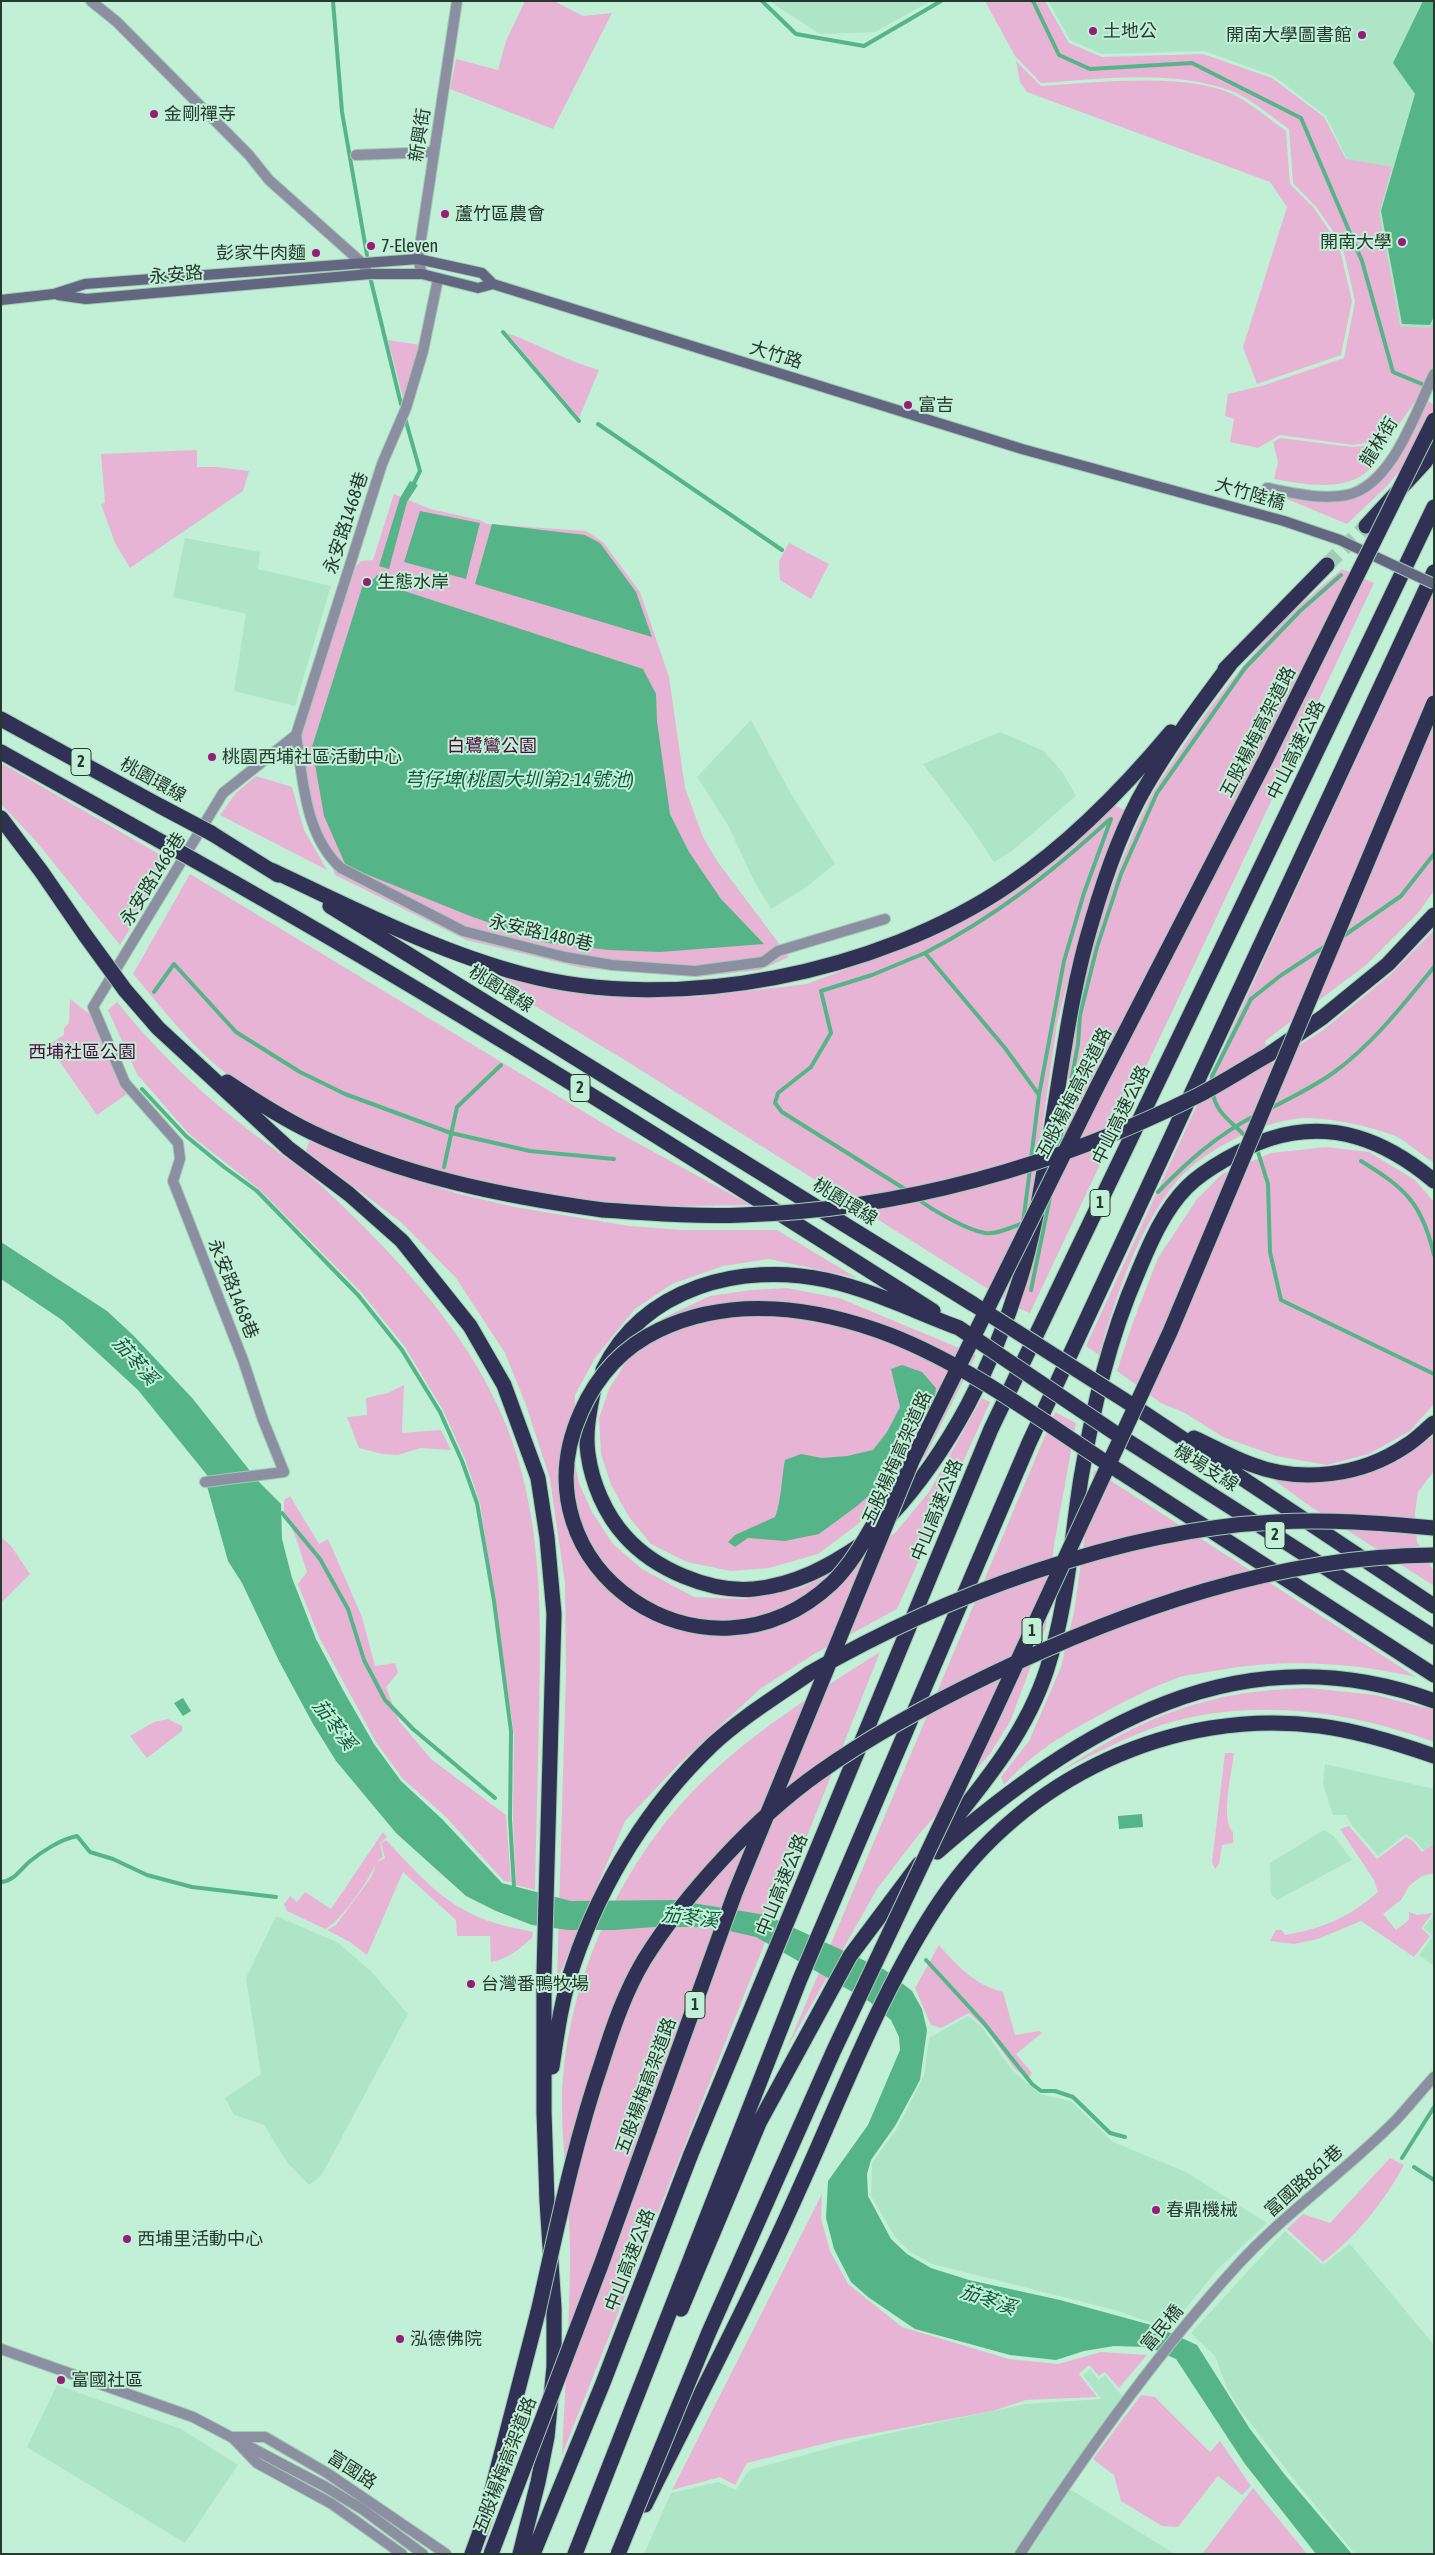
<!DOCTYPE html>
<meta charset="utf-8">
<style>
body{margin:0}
#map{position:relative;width:1435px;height:2555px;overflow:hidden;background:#c1f0d6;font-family:"Asap Condensed",sans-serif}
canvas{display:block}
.frame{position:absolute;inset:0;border:2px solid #26392e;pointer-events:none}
</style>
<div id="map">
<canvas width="1435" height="2555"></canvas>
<div class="frame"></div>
</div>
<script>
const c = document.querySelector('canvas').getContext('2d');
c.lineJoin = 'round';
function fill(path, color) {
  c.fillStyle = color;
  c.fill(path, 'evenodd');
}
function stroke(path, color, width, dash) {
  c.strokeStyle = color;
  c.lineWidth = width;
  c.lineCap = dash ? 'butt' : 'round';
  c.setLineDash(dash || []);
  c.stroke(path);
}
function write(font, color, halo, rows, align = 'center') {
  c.font = font + ' "Asap Condensed","Noto Sans TC",sans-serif';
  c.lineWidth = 4;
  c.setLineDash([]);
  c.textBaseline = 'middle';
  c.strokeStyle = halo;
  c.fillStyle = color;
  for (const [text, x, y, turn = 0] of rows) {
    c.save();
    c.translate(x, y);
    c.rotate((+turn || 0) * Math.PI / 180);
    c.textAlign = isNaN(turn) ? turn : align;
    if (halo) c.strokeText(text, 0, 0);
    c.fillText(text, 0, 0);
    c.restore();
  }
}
fill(new Path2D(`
 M769,1H931L875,32L820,34Z
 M1048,1H1434V328L1397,331L1346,157L1326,116L1274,76L1204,51L1102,54L1070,40Z
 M185,538L260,552L258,569L331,586L295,706L234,691L246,614L173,597Z
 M751,720L791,794L835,864L805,888L771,909L754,881L728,825L697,777Z
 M1000,732L1044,751L1063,773L1076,796L1012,851L994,862L970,826L923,764Z
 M1325,1764L1434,1789V1843L1424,1851L1415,1840L1406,1834L1378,1856L1351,1824L1346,1815H1333L1323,1784Z
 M1324,1830L1334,1836L1352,1860L1277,1900L1271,1894L1270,1863Z
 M1434,1915V1966L1419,1955L1433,1936L1423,1928Z
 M276,1916L337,1942L371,1971L408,2014L321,2176L309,2185L287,2162L264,2125L234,2115L225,2098L261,2074L246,1978Z
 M968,2016L982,2027L1012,2070L1040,2094L1071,2101L1113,2142L1186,2172L1267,2223L1217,2270L1169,2329L1115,2310L932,2264L909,2251L895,2237L871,2196L872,2163L898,2127L924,2075L929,2038Z
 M1285,2231L1323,2265L1350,2244L1434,2345V2554H1355L1295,2481L1241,2411L1227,2388L1215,2356L1191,2333Z
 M1090,2369L1099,2380L1105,2375L1122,2396L1060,2483L1175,2554H644L671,2493L718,2482L736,2490L749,2470L867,2438L1026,2404L1101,2399L1083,2375Z
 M57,2385L181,2429L238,2465L185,2543L27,2447Z`), '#aee5c7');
fill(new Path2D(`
 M525,1H554L583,16L612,13L553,129L450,89L456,59L498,70L506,41Z
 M985,1H1045L1069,43L1102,57L1203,54L1272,78L1324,117L1346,159L1392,167L1379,213L1400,326L1430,328L1434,321V378L1427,377L1419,396L1388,440L1353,445L1280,435L1258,448L1230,442L1234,419L1225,416L1228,394L1265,385L1344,358L1355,301L1342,244L1317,208L1293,183L1289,129C1273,118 1250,98 1232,91C1172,69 1103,79 1041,83L1015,56Z
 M1016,61L1041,86C1093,83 1185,72 1232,94C1251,103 1269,119 1286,131L1290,184L1314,208L1339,245L1352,301L1341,355L1257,384L1243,347L1287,207L1270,182L1027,92L1020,82Z
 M507,333C539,344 566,361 599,370L579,418Z
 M388,340L420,345L404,402Z
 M1424,398L1434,405V428L1387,486L1347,524L1270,492L1273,484C1293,487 1317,492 1338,491C1378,487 1404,429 1424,398Z
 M1280,438L1353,447L1386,444C1381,452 1376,464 1369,470C1344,493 1304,484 1274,479L1278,462L1273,442Z
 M197,450V467H218L249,471L243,491L130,568L115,543L101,504L105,503L101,454Z
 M394,494L430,509L480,520L487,524L586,531L603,542L640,592L669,677L685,788L703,837L717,861L789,957L760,970L697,977L582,968L466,940L335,875L319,829L307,781L300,736L354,569L361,561L373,560Z
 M789,543L829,564L811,599L780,580L779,561Z
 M1342,569L1374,583L1030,1313L1018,1308C1051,1135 1071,951 1152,794C1161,778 1172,763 1182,748C1212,703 1245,661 1283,621C1301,603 1322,586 1342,569Z
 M1434,590V891L1418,913L1366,965L1265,1041L1272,1063L1323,1030L1390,975L1434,930V1163C1421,1155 1407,1141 1393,1135C1368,1126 1336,1119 1308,1118C1267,1118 1205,1149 1178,1180C1138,1227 1116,1297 1099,1355L1086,1346Z
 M1,763L171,861L120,945L35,840L1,804Z
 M256,776L292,787L304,830L327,870L220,815L236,793Z
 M1114,805L1127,811L1101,874L1077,945L1057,1024L1030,1213L1004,1299L628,1062L490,979L492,974L599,996L695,997L807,984L920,941L997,901L1050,863Z
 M190,874L619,1133L751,1205C716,1205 680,1207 645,1205C511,1197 359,1159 245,1087C200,1058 167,1014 133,974Z
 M70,999L91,1015L127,1094L97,1115L48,1045L64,1035V1028L69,1023Z
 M117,1002C154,1048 195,1088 241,1124C269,1147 302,1166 328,1192C401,1261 474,1338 510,1435C543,1524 541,1622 539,1716C538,1774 536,1832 535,1890L516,1885L513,1819L514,1734L480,1503L465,1459L443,1410L405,1347L361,1292L259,1189L189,1134L137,1074L108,1010Z
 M309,1141L389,1172L459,1194L515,1207L629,1226L683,1230H777L857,1278L769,1259L723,1266L672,1284L635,1309L595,1358L575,1395V1464L579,1483L592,1512L613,1544L642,1569L694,1597L744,1599L801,1588L862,1558L896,1532L929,1492L982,1398L990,1402L897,1609L814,1654L760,1689L679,1764L625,1821L557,1980L566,1672L565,1583L550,1479L526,1405L505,1353L456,1278L401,1222L306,1151Z
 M1326,1147L1369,1152L1415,1180L1434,1202V1404L1410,1431L1369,1454L1327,1465L1276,1456L1223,1437L1185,1413L1161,1403L1117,1371L1133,1322L1158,1258L1197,1199L1222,1174L1271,1153Z
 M787,1288L839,1298L976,1355L925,1457L858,1524L818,1554L769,1568L731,1571L687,1562L651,1544L629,1517L611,1485L601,1454L599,1418L609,1389L624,1365L661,1319L710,1296L751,1290Z
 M404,1385L402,1433L441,1430L451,1450L421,1448L398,1455L383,1454L359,1448L347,1417L367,1415L366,1398L388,1393Z
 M1055,1412L1076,1423L1054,1545L1046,1626L1010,1722L989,1755L920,1833L877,1889L787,2048Z
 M1434,1435V1471L1418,1492L1415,1513L1417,1542L1434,1572V1586L1311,1507L1274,1480C1338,1489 1383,1475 1434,1435Z
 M1094,1470L1416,1677C1350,1662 1280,1658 1214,1671C1203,1673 1191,1674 1180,1677C1152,1687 1124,1701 1098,1716C1060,1736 1033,1753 1004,1785L1001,1777L1029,1741L1061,1667L1074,1612Z
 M290,1496L319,1544L328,1539L362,1617L375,1666L395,1663L398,1673L386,1687L399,1721L431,1759L506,1815L511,1882L504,1881L445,1816L403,1779L376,1742L319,1637L298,1584L307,1572L296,1538L284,1512V1500Z
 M1,1537L11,1546L30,1574L1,1603Z
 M880,1652L562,2455C565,2388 570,2321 570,2254C570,2204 562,2154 562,2104C563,1990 618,1865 699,1785C752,1732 817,1692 880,1652Z
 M1309,1688L1376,1695L1434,1710V1742C1349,1710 1249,1697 1161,1725C1127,1737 1093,1754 1061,1771C1144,1716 1208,1690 1309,1688Z
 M168,1719L182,1726V1731L147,1758L130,1736L154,1722Z
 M1225,1753H1234C1232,1771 1220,1820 1233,1832V1843L1222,1845L1219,1864L1215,1869L1212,1862Z
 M1349,1826L1377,1859L1406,1837L1413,1841L1422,1852L1434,1844V1873L1422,1876L1409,1886L1401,1900L1383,1914L1396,1930L1409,1920V1912L1417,1915L1433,1913L1421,1928L1430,1936L1414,1957L1361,1921L1318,1939L1294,1944L1270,1941L1276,1930H1282L1285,1935C1324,1928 1348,1918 1378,1892L1374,1880L1340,1829Z
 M383,1832L387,1837L380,1843L383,1857C375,1862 375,1867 370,1875C362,1890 339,1922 325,1929L287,1911L284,1904L290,1896L297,1902L305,1892L331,1909Z
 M386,1840C414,1870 442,1903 481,1918C497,1925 516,1928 533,1932L532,1938C519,1949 508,1959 491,1962L490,1936H457L456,1920L403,1872L367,1955L350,1942L327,1930L336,1925L372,1876L376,1863L385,1858L381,1843Z
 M939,1945C957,1966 975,1985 1003,1992L1015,2035L1039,2031L1042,2033L1016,2054L1032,2073L1028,2079L1014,2068L987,2030L969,2013L941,2028L931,2025L915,1988Z
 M1390,2158L1404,2165C1383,2204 1357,2235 1323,2262L1287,2229L1303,2214L1330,2223Z
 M822,2194L821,2218L830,2251L848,2284L902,2327L1009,2359L1058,2364L1101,2352L1147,2355L1119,2388L1105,2372L1099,2376L1089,2365L1079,2374L1097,2397L1026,2400L993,2411L839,2440L747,2463L735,2485L720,2477L672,2490Z
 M1141,2395L1155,2397L1210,2452L1220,2441L1251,2486L1242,2495L1218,2476L1178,2527L1162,2526L1121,2501L1114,2475L1093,2459Z
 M1253,2488L1307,2554H1202Z`), '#e8b4d5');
fill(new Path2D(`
 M1423,1H1434V316L1430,325L1402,324L1381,211L1415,94L1393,63Z
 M410,481L418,485L407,502L389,569L379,566L400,498Z
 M420,511L480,523L466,579L404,562Z
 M492,524L585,535L600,543L636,592L652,637L475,584Z
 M377,575L385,577L383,584L643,669L656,694L657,721L670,814L689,852L721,899L764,944L660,952L609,950L547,943L470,916L346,866L324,816L312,747L365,578L374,579Z
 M1,1242L107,1311L134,1336L193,1399L258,1481L281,1504L282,1539L292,1578L316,1639L343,1690L374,1744L401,1781L442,1819L502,1883L571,1901L674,1900L766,1915L885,1970L912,1991L922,2009L927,2030L920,2080L895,2126L871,2160L867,2174L868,2196L891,2239L907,2254L931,2268L969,2280L1060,2300L1155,2326L1197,2345L1250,2429L1285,2475L1352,2554H1316L1245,2464L1176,2359L1149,2347L1114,2346L1084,2351L1056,2360L1010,2355L915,2329L868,2297L851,2282L834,2249L826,2218L828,2181L868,2125L900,2050L899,2037L891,2020L870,2002L756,1937L712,1927H654L615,1930H568L532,1925L496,1911L466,1896L396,1833L336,1761L313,1724L279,1661L242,1583L228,1561L207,1486V1475L138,1390L62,1320L1,1279Z
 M902,1365L922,1372L936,1388L934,1404L920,1415L909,1418L897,1431V1471L857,1506L819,1534L785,1541L748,1538L735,1547L728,1542L735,1535L775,1517C782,1499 781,1479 785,1460L801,1454L822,1458L847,1456L873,1450L887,1432L900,1407L891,1369Z
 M183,1698L191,1711L183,1716L174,1703Z
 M1142,1814L1143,1827L1119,1829L1118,1816Z`), '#56b588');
stroke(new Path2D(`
 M333,1L342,112L367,255
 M762,1L796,34L864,46L941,1
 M1033,1L1059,55L1090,69L1192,63L1301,118L1362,261L1393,372L1434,389
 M371,281L401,404
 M503,332L579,421
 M405,418L420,471L414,483
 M598,424L782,550
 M1342,937L1401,896L1434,854
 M925,953C996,916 1050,874 1109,820
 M154,992L174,964L236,1032L300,1072L345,1094L451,1133L530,1151L614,1159
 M1212,1084V1076L1251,999L1280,976L1327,945
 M142,1089L186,1136L224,1167L257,1191L358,1295L402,1350L440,1412L462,1461L477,1503L494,1601L511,1731L510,1819L514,1887
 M1213,1091C1214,1113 1234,1123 1247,1138
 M1269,1109C1291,1098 1313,1087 1333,1073C1372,1045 1404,1004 1434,967
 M1058,1151L1078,1044L1080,1015L1097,947L1121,874L1157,793L1245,668L1300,611L1341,575
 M1258,1152L1268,1184L1270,1252L1281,1300L1434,1374
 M1031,1159L1039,1095
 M1361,1161C1405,1188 1422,1203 1434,1255
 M444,1167L457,1107L501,1065
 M908,1191L782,1112L775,1103L778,1093L811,1067L831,1033L821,991L872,975L925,953L1005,1048L1039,1095L1064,961L1084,893L1111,819
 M1158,1192C1188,1161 1217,1135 1256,1115
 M918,1199C932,1210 967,1230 985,1233C996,1235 1013,1227 1023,1223L1030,1169
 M1031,1290L1050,1197
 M282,1513L320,1559L348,1609L364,1660L385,1700L413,1729L495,1798
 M1,1882C14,1881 20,1870 29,1862C41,1852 61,1839 77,1836L90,1852L113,1859L147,1875L192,1887L276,1897
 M926,1960L983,2022L1032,2084L1041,2091H1055L1073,2097L1110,2133L1125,2137
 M1402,2158L1434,2107
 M1414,2167L1434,2180`), '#56b588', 4);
stroke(new Path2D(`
 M1327,565L1366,526`), '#a2cbb4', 15, [15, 8]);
const minor = new Path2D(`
 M91,1L117,22L249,155L269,180L361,262L366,269
 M356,155L434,152
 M1267,488C1292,493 1321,500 1347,495C1392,486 1416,411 1434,374
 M296,735C303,780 305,836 341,868L463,931L565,957L612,965L695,971L763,962L778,951L885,919
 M205,1482L284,1472L263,1420L243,1360L173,1181L180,1159L178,1143L125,1083L93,1007L223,793L296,735L382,464L406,408L423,351L438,279
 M402,2554L332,2504L257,2463L232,2437H265L327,2473L446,2554
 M1020,2554C1085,2454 1154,2357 1234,2269C1283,2214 1345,2172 1396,2120C1409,2106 1421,2091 1434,2077`);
const tertiary = new Path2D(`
 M422,274L418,259L457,1
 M1,2349L193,2417L324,2486L362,2509L423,2554`);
const secondary = new Path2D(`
 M58,295L86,299L370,274H422L478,288L493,284
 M1,300L54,294L85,284L418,259L482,273L493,284L1022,449L1284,521L1340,540L1393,565`);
const motorway = new Path2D(`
 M1366,526L1425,462L1434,447
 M1225,669L1327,565
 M1,719L160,806
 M1,752L144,832
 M1,818L41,871L85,935
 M211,833L278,875
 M194,860C446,1001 690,1156 933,1311
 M271,870C353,908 435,951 522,974C675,1015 880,973 1010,884C1071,843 1124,788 1171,732
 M330,906L973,1304
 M125,990L158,1028L288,1148L349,1194L402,1241L470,1326L504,1385L538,1478L547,1537L554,1614L544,1973V2112L547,2201L554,2308V2367L547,2437L538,2482L520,2554
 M1268,1055L1323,1017L1388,964L1434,915
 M227,1082C254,1100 282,1118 311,1132C403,1176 502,1196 603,1210
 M603,1370C644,1287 741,1262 826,1280C872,1290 916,1312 959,1328
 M593,1393C589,1413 585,1433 588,1454C592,1483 605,1514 625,1536C654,1569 710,1593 754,1589C795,1585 828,1567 862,1544
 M1129,1403L1434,1606
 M1115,1433L1434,1637
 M1194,1438C1212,1446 1231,1457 1250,1464C1301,1484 1362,1476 1407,1445C1417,1439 1425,1430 1434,1423
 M1119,1471L1434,1675
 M890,1516C950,1451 994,1364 1020,1279C1034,1235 1041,1188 1049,1142C1062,1068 1070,993 1092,921C1105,876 1122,827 1146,786C1171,743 1201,703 1231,663
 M935,1844C979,1789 1025,1737 1047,1669C1067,1607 1071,1542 1081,1478C1093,1408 1109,1338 1138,1272C1150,1243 1164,1210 1187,1187C1205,1169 1245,1147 1269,1139C1332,1119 1385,1140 1434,1181
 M937,1852C1080,1728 1240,1629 1434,1701
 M552,2067C557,2033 562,1996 574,1963C602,1881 649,1805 712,1745C741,1718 777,1696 810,1673
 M681,2309L759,2123L850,1956L919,1864
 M645,2505C696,2402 750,2300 797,2194C841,2098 882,1987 941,1900C1023,1778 1174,1707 1320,1726C1359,1731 1397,1743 1434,1756
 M472,2554L484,2521L538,2312
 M533,2554L603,2383L691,2154L991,1429L1434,507
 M575,2554L800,1979L1029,1443L1434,572`);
stroke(minor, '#a2cbb4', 12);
stroke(tertiary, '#a2cbb4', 12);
stroke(secondary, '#a2cbb4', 12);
stroke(motorway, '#a2cbb4', 17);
stroke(minor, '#8c8ea1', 10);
stroke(tertiary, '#8c8ea1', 10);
stroke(secondary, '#636680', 10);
stroke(motorway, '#303154', 15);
const secondaryBridge = new Path2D(`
 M1393,565L1434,584`);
const motorwayBridge = new Path2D(`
 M160,806L211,833
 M144,832L194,860
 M85,935L125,990
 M603,1210C649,1213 696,1217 742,1215C901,1210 1057,1166 1199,1095C1222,1083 1245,1068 1268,1055
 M973,1304L1129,1403
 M959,1328L1115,1433
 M890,1497C872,1525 856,1560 832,1583C706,1701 511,1568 581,1412C597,1376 623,1347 659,1330C732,1295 816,1307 890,1335C972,1367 1046,1424 1119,1471
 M810,1673C943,1596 1120,1530 1275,1522C1328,1519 1381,1523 1434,1528
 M538,2312C557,2228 574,2144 602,2062C613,2027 625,1992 644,1960C685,1894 756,1817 820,1772C872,1735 930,1704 988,1676C1127,1609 1278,1556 1434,1555
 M491,2554L601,2265L735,1893L912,1461L1098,1085L1266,759L1434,420
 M618,2554L709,2332L834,2050L994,1712L1170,1332L1434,703`);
stroke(secondaryBridge, '#a2cbb4', 12, []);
stroke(motorwayBridge, '#a2cbb4', 17, []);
stroke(secondaryBridge, '#636680', 10);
stroke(motorwayBridge, '#303154', 15);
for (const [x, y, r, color] of [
 [1093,31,5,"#951c77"],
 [1362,35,5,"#951c77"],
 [154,114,5,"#951c77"],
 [445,214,5,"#951c77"],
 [1402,242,5,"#951c77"],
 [371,246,5,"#951c77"],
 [316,253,5,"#951c77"],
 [908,405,5,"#951c77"],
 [367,582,5,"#951c77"],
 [212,757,5,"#951c77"],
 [471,1984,5,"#951c77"],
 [1156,2210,5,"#951c77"],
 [127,2239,5,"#951c77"],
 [400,2339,5,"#951c77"],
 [61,2380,5,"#951c77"]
]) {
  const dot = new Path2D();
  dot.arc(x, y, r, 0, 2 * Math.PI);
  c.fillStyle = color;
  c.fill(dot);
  stroke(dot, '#c1f0d6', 2);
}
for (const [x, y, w] of [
 [81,762,20],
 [580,1088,20],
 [1100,1203,20],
 [1275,1535,20],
 [1032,1631,20],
 [695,2005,20]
]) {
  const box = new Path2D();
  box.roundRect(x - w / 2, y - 13.5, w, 27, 4);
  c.fillStyle = '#c1f0d6';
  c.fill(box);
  stroke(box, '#26392e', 1);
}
write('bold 16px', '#26392e', null, [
 ["2",81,762],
 ["2",580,1088],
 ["1",1100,1203],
 ["2",1275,1535],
 ["1",1032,1631],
 ["1",695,2005]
]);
write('18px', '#26392e', '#c1f0d6', [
 ["土地公",1103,31],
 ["開南大學圖書館",1352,35,"right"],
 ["金剛禪寺",164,114],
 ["蘆竹區農會",455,214],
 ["開南大學",1392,242,"right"],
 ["7-Eleven",381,246],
 ["彭家牛肉麵",306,253,"right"],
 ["富吉",918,405],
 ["生態水岸",377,582],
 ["桃園西埔社區活動中心",222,757],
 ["台灣番鴨牧場",481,1984],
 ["春鼎機械",1166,2210],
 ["西埔里活動中心",137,2239],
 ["泓德佛院",410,2339],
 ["富國社區",71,2380]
], 'left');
write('18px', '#26392e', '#c1f0d6', [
 ["新興街",420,135,-81],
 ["永安路",176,275,-5],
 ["大竹路",776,355,17],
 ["龍林街",1379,442,-58],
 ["大竹陸橋",1250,494,16],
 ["永安路1468巷",346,523,-72],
 ["五股楊梅高架道路",1258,732,-63],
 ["中山高速公路",1296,750,-64],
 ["桃園環線",153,780,29],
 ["永安路1468巷",153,879,-58],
 ["永安路1480巷",541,933,13],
 ["桃園環線",501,989,32],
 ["五股楊梅高架道路",1074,1093,-63],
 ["中山高速公路",1121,1115,-64],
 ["桃園環線",845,1202,32],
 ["永安路1468巷",233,1289,68],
 ["五股楊梅高架道路",897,1458,-66],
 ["機場支線",1206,1468,32],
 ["中山高速公路",937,1510,-68],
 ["中山高速公路",782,1885,-68],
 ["五股楊梅高架道路",646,2086,-70],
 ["富國路861巷",1304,2181,-42],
 ["中山高速公路",630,2260,-69],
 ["富民橋",1162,2328,-50],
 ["五股楊梅高架道路",505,2465,-69],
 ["富國路",352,2470,33]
]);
write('18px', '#4f093d', '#c1f0d6', [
 ["白鷺鸞公園",492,746],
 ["西埔社區公園",82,1052]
]);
write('italic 19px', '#0f593c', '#c1f0d6', [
 ["芎仔埤(桃園大圳第2-14號池)",519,780],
 ["茄苳溪",135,1361,49],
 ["茄苳溪",334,1725,53],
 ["茄苳溪",690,1918,7],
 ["茄苳溪",988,2300,19]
]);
</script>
